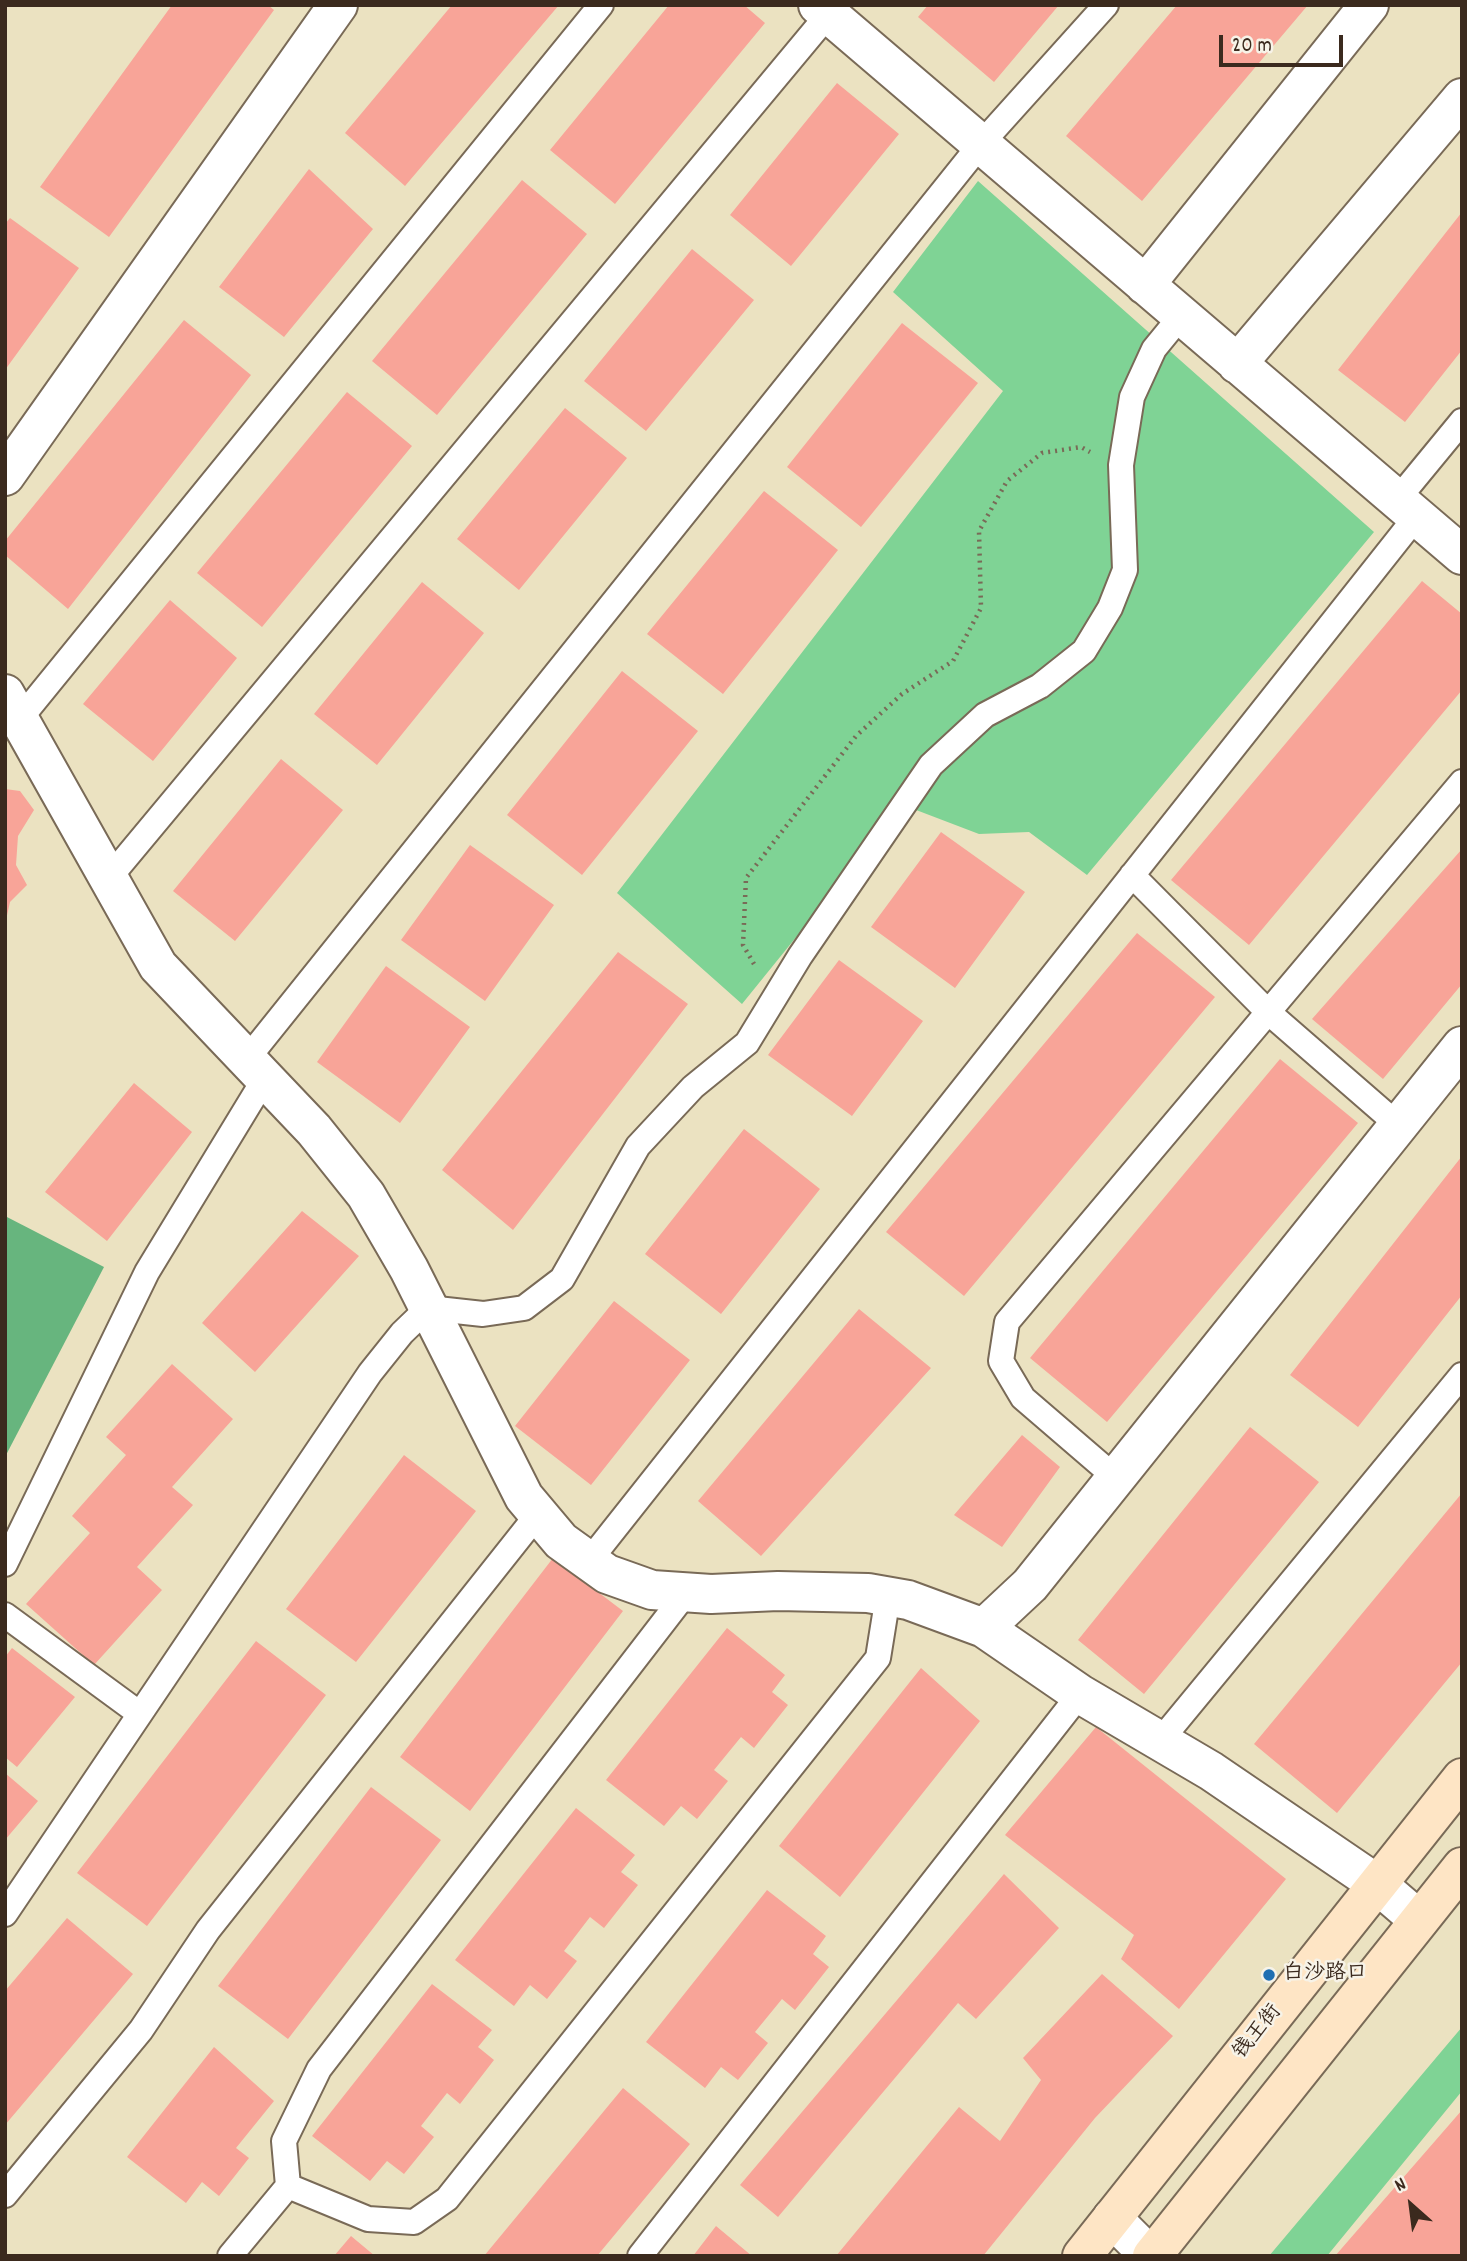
<!DOCTYPE html>
<meta charset="utf-8">
<style>
body{margin:0}
#map{position:relative;width:1467px;height:2261px;overflow:hidden;background:#ebe2c1;font-family:Dekko,sans-serif}
canvas{display:block}
.frame{position:absolute;inset:0;border:7px solid #3b2a1e;pointer-events:none}
.north{position:absolute;left:1376px;top:2170px;width:70px;height:70px;-webkit-text-stroke:5px #f7f3e8;paint-order:stroke;rotate:332deg;font-size:19px;font-weight:700;line-height:28px;text-align:center;color:#3b2a1e}
.north::after{content:'';display:block;margin:auto;width:24px;height:32px;background:#3b2a1e;clip-path:polygon(50% 0,100% 100%,50% 72%,0 100%)}
.scale{position:absolute;left:1219px;top:35px;width:124px;height:32px;box-sizing:border-box;border:4px solid #3b2a1e;border-top:0;padding-left:9px;font-size:21px;line-height:24px;white-space:nowrap;color:#3b2a1e;-webkit-text-stroke:5px #f7f3e8;paint-order:stroke}
</style>
<div id="map">
<canvas width="1467" height="2261"></canvas>
<div class="frame"></div>
<div class="north">N</div>
<div class="scale">20 m</div>
</div>
<script>
const c = document.querySelector('canvas').getContext('2d');
c.lineJoin = 'round';
function fill(path, color) {
  c.fillStyle = color;
  c.fill(path, 'evenodd');
}
function stroke(path, color, width, dash) {
  c.strokeStyle = color;
  c.lineWidth = width;
  c.lineCap = dash ? 'butt' : 'round';
  c.setLineDash(dash || []);
  c.stroke(path);
}
function write(font, color, halo, rows, align = 'center') {
  c.font = font + ' Dekko,"LXGW WenKai TC",sans-serif';
  c.lineWidth = 5;
  c.setLineDash([]);
  c.textBaseline = 'middle';
  c.strokeStyle = halo;
  c.fillStyle = color;
  for (const [text, x, y, turn = 0] of rows) {
    c.save();
    c.translate(x, y);
    c.rotate((+turn || 0) * Math.PI / 180);
    c.textAlign = isNaN(turn) ? turn : align;
    if (halo) c.strokeText(text, 0, 0);
    c.fillText(text, 0, 0);
    c.restore();
  }
}
fill(new Path2D(`
 M978,181L1374,532L1087,875L1029,832L979,834L903,805L742,1004L617,893L1003,391L893,292Z
 M1462,2027V2091L1327,2256H1269Z`), '#7fd395');
fill(new Path2D(`
 M5,1216L104,1267L5,1457Z`), '#67b57e');
fill(new Path2D(`
 M172,5H268L274,10L109,237L40,187Z
 M452,5H559L405,186L345,133Z
 M669,5H744L765,23L615,204L550,150Z
 M928,5H1059L994,82L918,17Z
 M1177,5H1308L1142,201L1066,136Z
 M837,83L899,134L791,266L730,215Z
 M309,169L373,229L284,337L219,287Z
 M522,180L587,234L437,415L372,361Z
 M1462,212V350L1405,422L1338,370Z
 M10,218L79,268L5,370V224Z
 M692,249L754,300L646,431L584,381Z
 M184,320L251,375L68,609L5,555V541Z
 M902,323L978,383L861,527L787,467Z
 M347,392L412,446L262,627L197,573Z
 M565,408L627,458L519,590L457,539Z
 M764,491L838,550L723,694L647,634Z
 M1422,581L1462,614V690L1249,945L1171,880Z
 M422,582L484,633L377,765L314,714Z
 M170,600L237,658L153,761L83,704Z
 M622,671L698,731L582,875L507,815Z
 M281,759L343,810L235,941L173,891Z
 M5,789L20,791L34,810L18,836L16,865L27,885L10,902L6,920Z
 M941,832L1025,892L955,988L871,927Z
 M470,845L554,905L485,1001L401,940Z
 M1462,849V984L1383,1079L1312,1019Z
 M1137,933L1215,997L964,1296L886,1232Z
 M618,952L688,1004L513,1230L442,1170Z
 M839,960L923,1021L852,1116L768,1055Z
 M386,966L470,1027L400,1123L317,1062Z
 M1280,1059L1358,1123L1107,1422L1030,1358Z
 M134,1083L192,1132L107,1241L45,1192Z
 M744,1129L820,1189L721,1314L645,1254Z
 M1462,1156V1295L1358,1427L1290,1375Z
 M302,1211L359,1256L255,1372L202,1323Z
 M614,1301L690,1360L591,1485L515,1426Z
 M859,1309L931,1368L761,1556L698,1501Z
 M172,1364L233,1419L172,1487L193,1505L137,1567L162,1590L94,1665L26,1604L90,1533L72,1516L126,1455L106,1437Z
 M1250,1427L1319,1482L1144,1694L1078,1640Z
 M1022,1435L1060,1467L1002,1547L954,1515Z
 M404,1455L476,1511L356,1662L286,1609Z
 M1462,1493V1662L1337,1813L1254,1744Z
 M553,1558L623,1611L470,1811L400,1757Z
 M727,1628L785,1675L772,1692L788,1705L754,1748L741,1737L714,1770L728,1781L697,1819L681,1806L664,1826L606,1780Z
 M256,1641L326,1695L147,1926L77,1873Z
 M12,1648L75,1697L17,1767L5,1757V1657Z
 M921,1668L980,1721L840,1897L779,1846Z
 M1096,1727L1286,1879L1179,2009L1121,1959L1134,1935L1005,1835Z
 M5,1773L38,1801L5,1840Z
 M371,1787L441,1840L288,2039L218,1986Z
 M576,1808L635,1855L621,1872L638,1885L604,1928L590,1917L564,1951L577,1961L547,1999L530,1985L514,2006L455,1960Z
 M1004,1874L1059,1928L976,2019L958,2003L778,2217L740,2185Z
 M767,1890L826,1936L813,1954L829,1967L795,2010L782,1999L755,2032L768,2043L738,2080L721,2067L705,2088L646,2042Z
 M67,1918L133,1974L5,2125V1991Z
 M1102,1974L1173,2036L1095,2118L983,2256H836L959,2107L1000,2141L1041,2080L1023,2058Z
 M432,1984L492,2030L478,2047L494,2060L460,2104L447,2093L421,2126L434,2137L404,2174L387,2161L370,2181L312,2136Z
 M214,2047L274,2101L236,2148L249,2158L219,2196L202,2182L186,2203L127,2157Z
 M623,2088L690,2144L597,2256H484Z
 M1462,2110V2256H1335Z
 M716,2226L752,2256H693Z
 M351,2236L375,2256H334Z`), '#f8a498');
const lane = new Path2D(`
 M1397,500L1462,421
 M19,720L601,5
 M1132,875L1268,1012L1398,1125
 M109,878L836,5
 M247,1059L980,145L1106,5
 M1116,1478L1023,1398L1001,1361L1007,1322L1462,782
 M589,1561L1416,517
 M5,1564L147,1272L265,1078
 M5,1615L140,1714
 M1160,1741L1462,1375
 M5,1914L370,1373L402,1333L428,1308L483,1314L524,1308L562,1279L638,1146L693,1087L747,1043L800,956L931,765L985,715L1040,686L1084,651L1110,608L1125,570L1121,465L1132,397L1154,349L1181,316
 M288,2186L368,2219L414,2222L447,2199L878,1658L888,1596
 M5,2195L141,2030L208,1930L538,1514
 M230,2256L288,2186L284,2141L319,2069L686,1593
 M640,2256L1080,1694`);
const street = new Path2D(`
 M818,5L1462,555
 M1145,285L1369,5
 M1237,364L1462,98
 M5,476L338,5
 M5,694L158,966L314,1130L366,1195L409,1269L524,1497L561,1541L607,1574L652,1590L711,1594L778,1591L868,1593L908,1600L984,1628L1080,1694L1211,1771L1377,1884L1419,1920
 M984,1628L1030,1585L1462,1046
 M1112,2218L1150,2256`);
const secondary = new Path2D(`
 M1082,2256L1462,1778
 M1152,2256L1462,1867`);
stroke(lane, '#796a57', 28);
stroke(street, '#796a57', 42);
stroke(secondary, '#796a57', 42);
stroke(new Path2D(`
 M754,964L743,945L746,878L856,736L902,694L953,661L981,608L979,531L1007,481L1042,453L1081,447L1090,452`), '#796a57', 4.5, [2, 5]);
stroke(lane, '#fff', 24);
stroke(street, '#fff', 38);
stroke(secondary, '#fee5c5', 38);
for (const [x, y, r, color] of [
 [1269,1975,7,"#1f6fb2"]
]) {
  const dot = new Path2D();
  dot.arc(x, y, r, 0, 2 * Math.PI);
  c.fillStyle = color;
  c.fill(dot);
  stroke(dot, '#f7f3e8', 2.5);
}
write('21px', '#3b2a1e', '#f7f3e8', [
 ["白沙路口",1283,1975]
], 'left');
write('21px', '#3b2a1e', '#f7f3e8', [
 ["钱王街",1259,2033,-51]
]);
</script>
